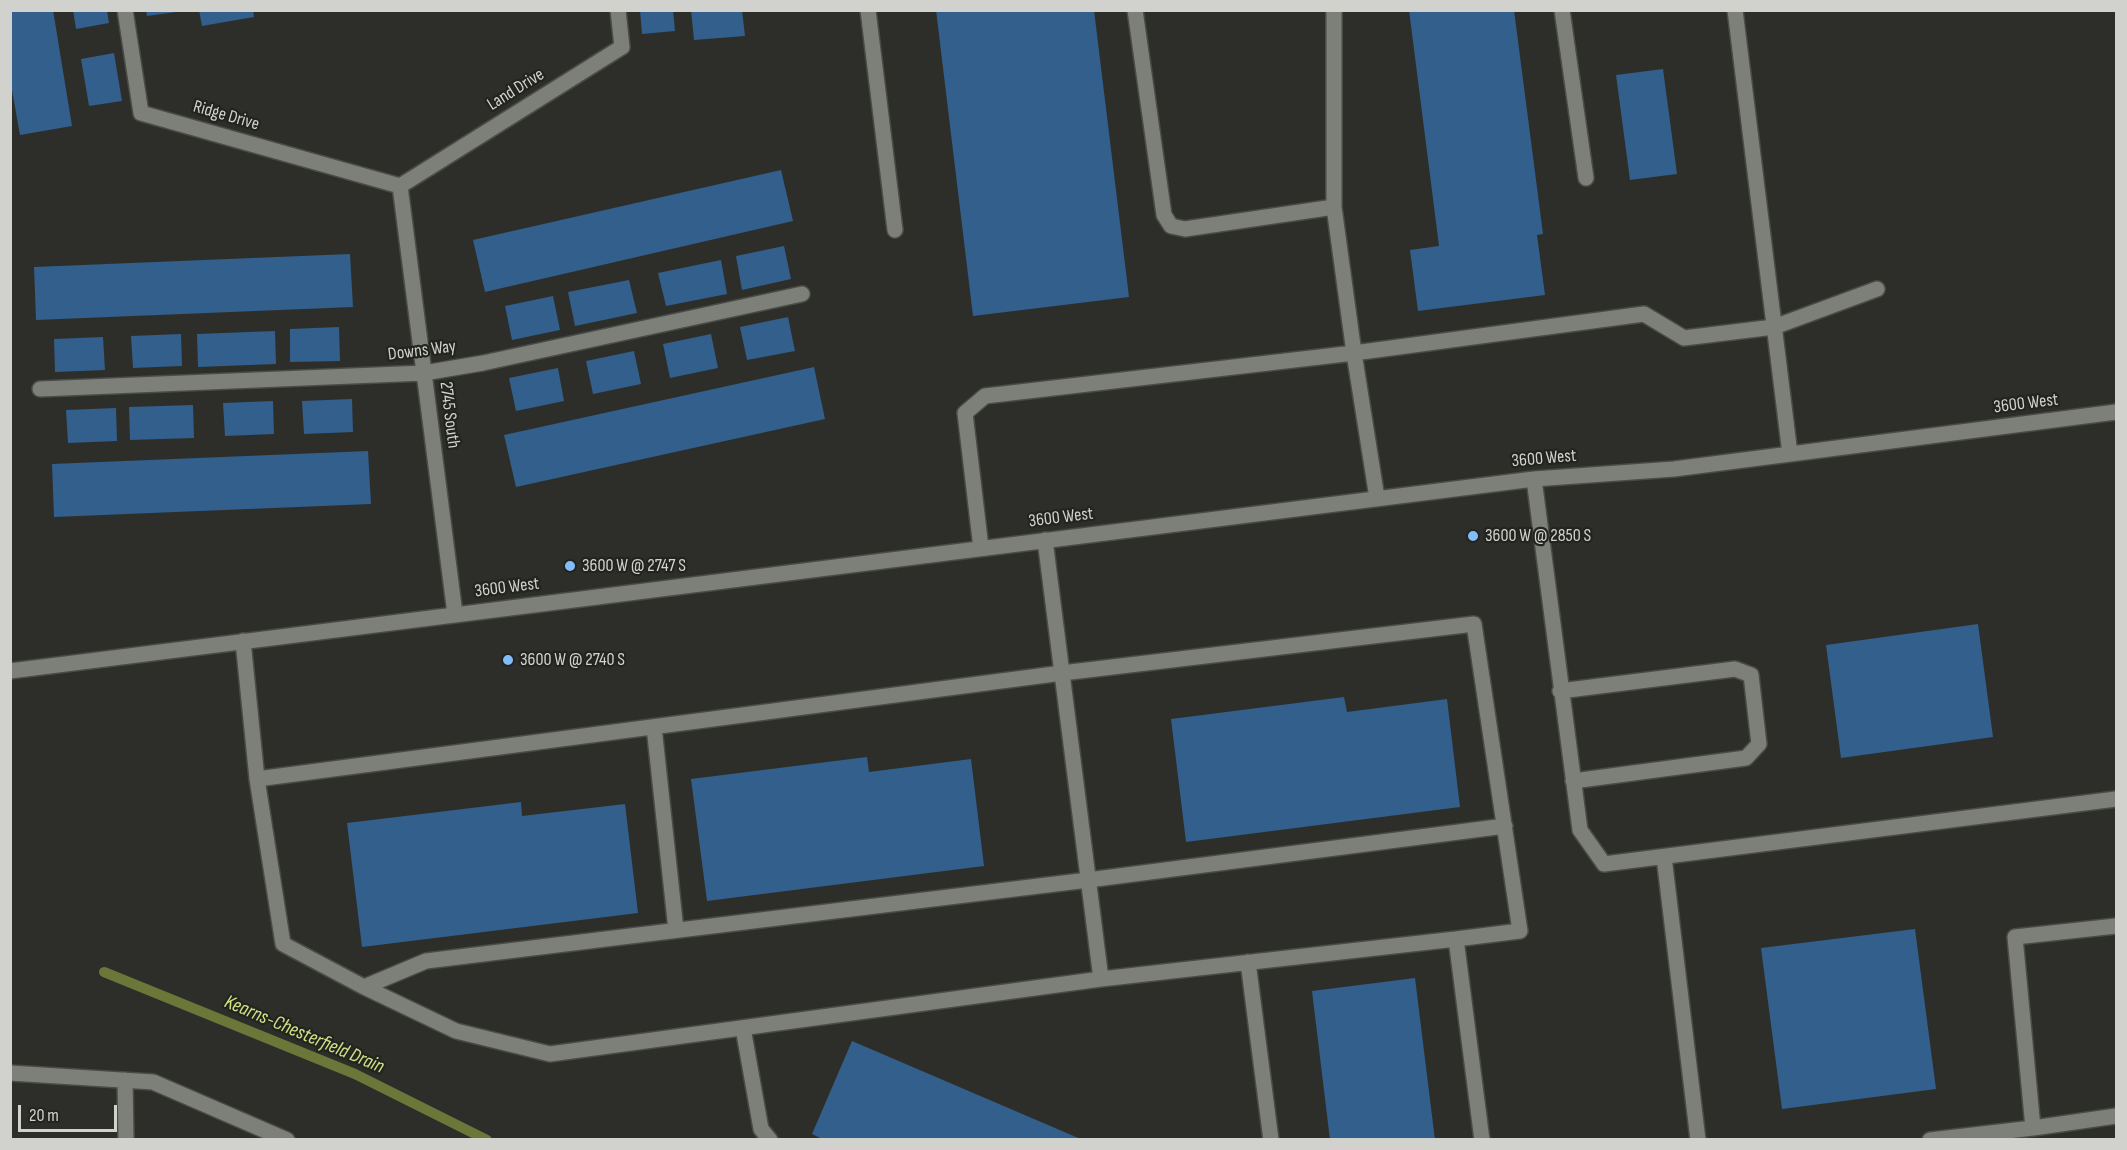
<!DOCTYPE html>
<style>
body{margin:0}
#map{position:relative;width:2127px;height:1150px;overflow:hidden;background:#2d2e29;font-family:"Sofia Sans Condensed",sans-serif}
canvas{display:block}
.frame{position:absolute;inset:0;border:12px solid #d1d1ce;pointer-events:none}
.scale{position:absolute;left:18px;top:1105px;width:99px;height:27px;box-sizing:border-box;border:3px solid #d1d1ce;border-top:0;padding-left:8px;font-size:18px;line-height:21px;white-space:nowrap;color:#d1d1ce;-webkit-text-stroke:4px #23241f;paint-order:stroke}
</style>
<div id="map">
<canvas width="2127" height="1150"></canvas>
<div class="frame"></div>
<div class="scale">20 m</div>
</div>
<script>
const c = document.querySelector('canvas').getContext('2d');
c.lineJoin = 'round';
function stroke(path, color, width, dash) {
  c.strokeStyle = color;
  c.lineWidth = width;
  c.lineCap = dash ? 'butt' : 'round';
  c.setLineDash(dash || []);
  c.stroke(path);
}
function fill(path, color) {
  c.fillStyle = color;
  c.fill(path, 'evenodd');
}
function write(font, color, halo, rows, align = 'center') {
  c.font = font + ' "Sofia Sans Condensed",sans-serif';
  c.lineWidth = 4.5;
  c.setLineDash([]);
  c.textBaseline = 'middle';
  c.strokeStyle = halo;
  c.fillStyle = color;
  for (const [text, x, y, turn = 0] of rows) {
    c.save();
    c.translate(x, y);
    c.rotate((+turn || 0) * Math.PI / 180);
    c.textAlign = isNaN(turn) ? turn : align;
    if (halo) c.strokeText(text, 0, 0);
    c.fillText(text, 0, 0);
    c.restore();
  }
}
stroke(new Path2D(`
 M104,972L355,1074L487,1140`), '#6a7738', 10);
fill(new Path2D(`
 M10,10H53L72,126L20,135L10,79Z
 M73,10H107L109,23L76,29Z
 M146,10H176V12L147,16Z
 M199,10H253L254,17L202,26Z
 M640,10H673L675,31L642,34Z
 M691,10H742L745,36L694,40Z
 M936,10H1094L1129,297L973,316Z
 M1409,10H1514L1543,234L1537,235L1545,295L1418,311L1410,250L1439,246Z
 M114,53L122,101L89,106L81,59Z
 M1663,69L1677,174L1630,180L1616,75Z
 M781,170L793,221L485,292L473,240Z
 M784,246L791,279L742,290L736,256Z
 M350,254L353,307L36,320L34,267Z
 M721,260L727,294L666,306L658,273Z
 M629,280L637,313L575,326L568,292Z
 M553,296L560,330L512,340L505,306Z
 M788,317L795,351L747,360L740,327Z
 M339,327L340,361L290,362V329Z
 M275,331L276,364L198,367L197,334Z
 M181,334L182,366L133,368L131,336Z
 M711,334L718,368L670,378L663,344Z
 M103,337L105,370L55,372L54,339Z
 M634,351L641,384L593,394L586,361Z
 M814,367L825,419L516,487L504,435Z
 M558,368L564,401L516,411L509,378Z
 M352,399L353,432L304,434L302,401Z
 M273,401L274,434L225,436L223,403Z
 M193,405L194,438L130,440L129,407Z
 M116,408L117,441L68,443L66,410Z
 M368,451L371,504L54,517L52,464Z
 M1978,624L1993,737L1841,758L1826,645Z
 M1344,697L1347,712L1447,699L1460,807L1186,842L1171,719Z
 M867,757L869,772L971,759L984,866L707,901L691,779Z
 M521,802L522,816L625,804L638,913L362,947L347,823Z
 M1915,929L1936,1089L1782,1109L1761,948Z
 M1415,978L1435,1140H1330L1312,991Z
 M852,1041L1083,1140H824L812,1134Z`), '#325f8b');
const minor = new Path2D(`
 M125,10L141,113L400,186
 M868,10L895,230
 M1135,10L1164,215L1171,226L1185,229L1334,207
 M1334,10V207L1354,353L1644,314L1684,338L1774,327L1877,289
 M1562,10L1586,178
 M1735,10L1790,454
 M400,186L455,614
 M400,186L622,47L618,10
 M40,389L424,373L483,363L802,294
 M1534,479L1580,830L1604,864L2116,799
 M981,548L965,413L985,396L1354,353L1377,498
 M243,641L257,779L283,944L364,987L456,1031L550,1054L1101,979L1045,540
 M10,671L1534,479L1674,469L2116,412
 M1560,691L1735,669L1751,675L1759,744L1746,758L1573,781
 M654,727L676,930
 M257,779L1062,673L1474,624L1520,931L1456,939L1482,1140
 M1664,857L1698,1140
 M1248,962L1271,1140
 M1101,979L1456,939
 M364,987L426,961L1088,880L1505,826
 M743,1028L761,1129L770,1140
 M10,1073L153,1082L287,1140
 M125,1080L126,1140
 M2033,1128L2015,937L2116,926
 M1930,1140L2033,1128L2116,1116`);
stroke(minor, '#4a4a47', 18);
stroke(minor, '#7d7f79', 15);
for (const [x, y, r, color] of [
 [1473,536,6,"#80bdfa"],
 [570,566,6,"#80bdfa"],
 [508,660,6,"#80bdfa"]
]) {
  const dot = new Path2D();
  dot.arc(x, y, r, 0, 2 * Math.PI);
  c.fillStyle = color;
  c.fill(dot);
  stroke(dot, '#23241f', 2);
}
write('18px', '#d1d1ce', '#23241f', [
 ["Land Drive",516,90,-32],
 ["Ridge Drive",226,116,16],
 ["Downs Way",422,351,-7],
 ["3600 West",2026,404,-7],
 ["2745 South",449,415,83],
 ["3600 West",1544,459,-5],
 ["3600 West",1061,518,-7],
 ["3600 West",507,588,-7]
]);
write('18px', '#d1d1ce', '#23241f', [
 ["3600 W @ 2850 S",1485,536],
 ["3600 W @ 2747 S",582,566],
 ["3600 W @ 2740 S",520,660]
], 'left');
write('italic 20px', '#cee186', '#23241f', [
 ["Kearns-Chesterfield Drain",304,1035,23]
]);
</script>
